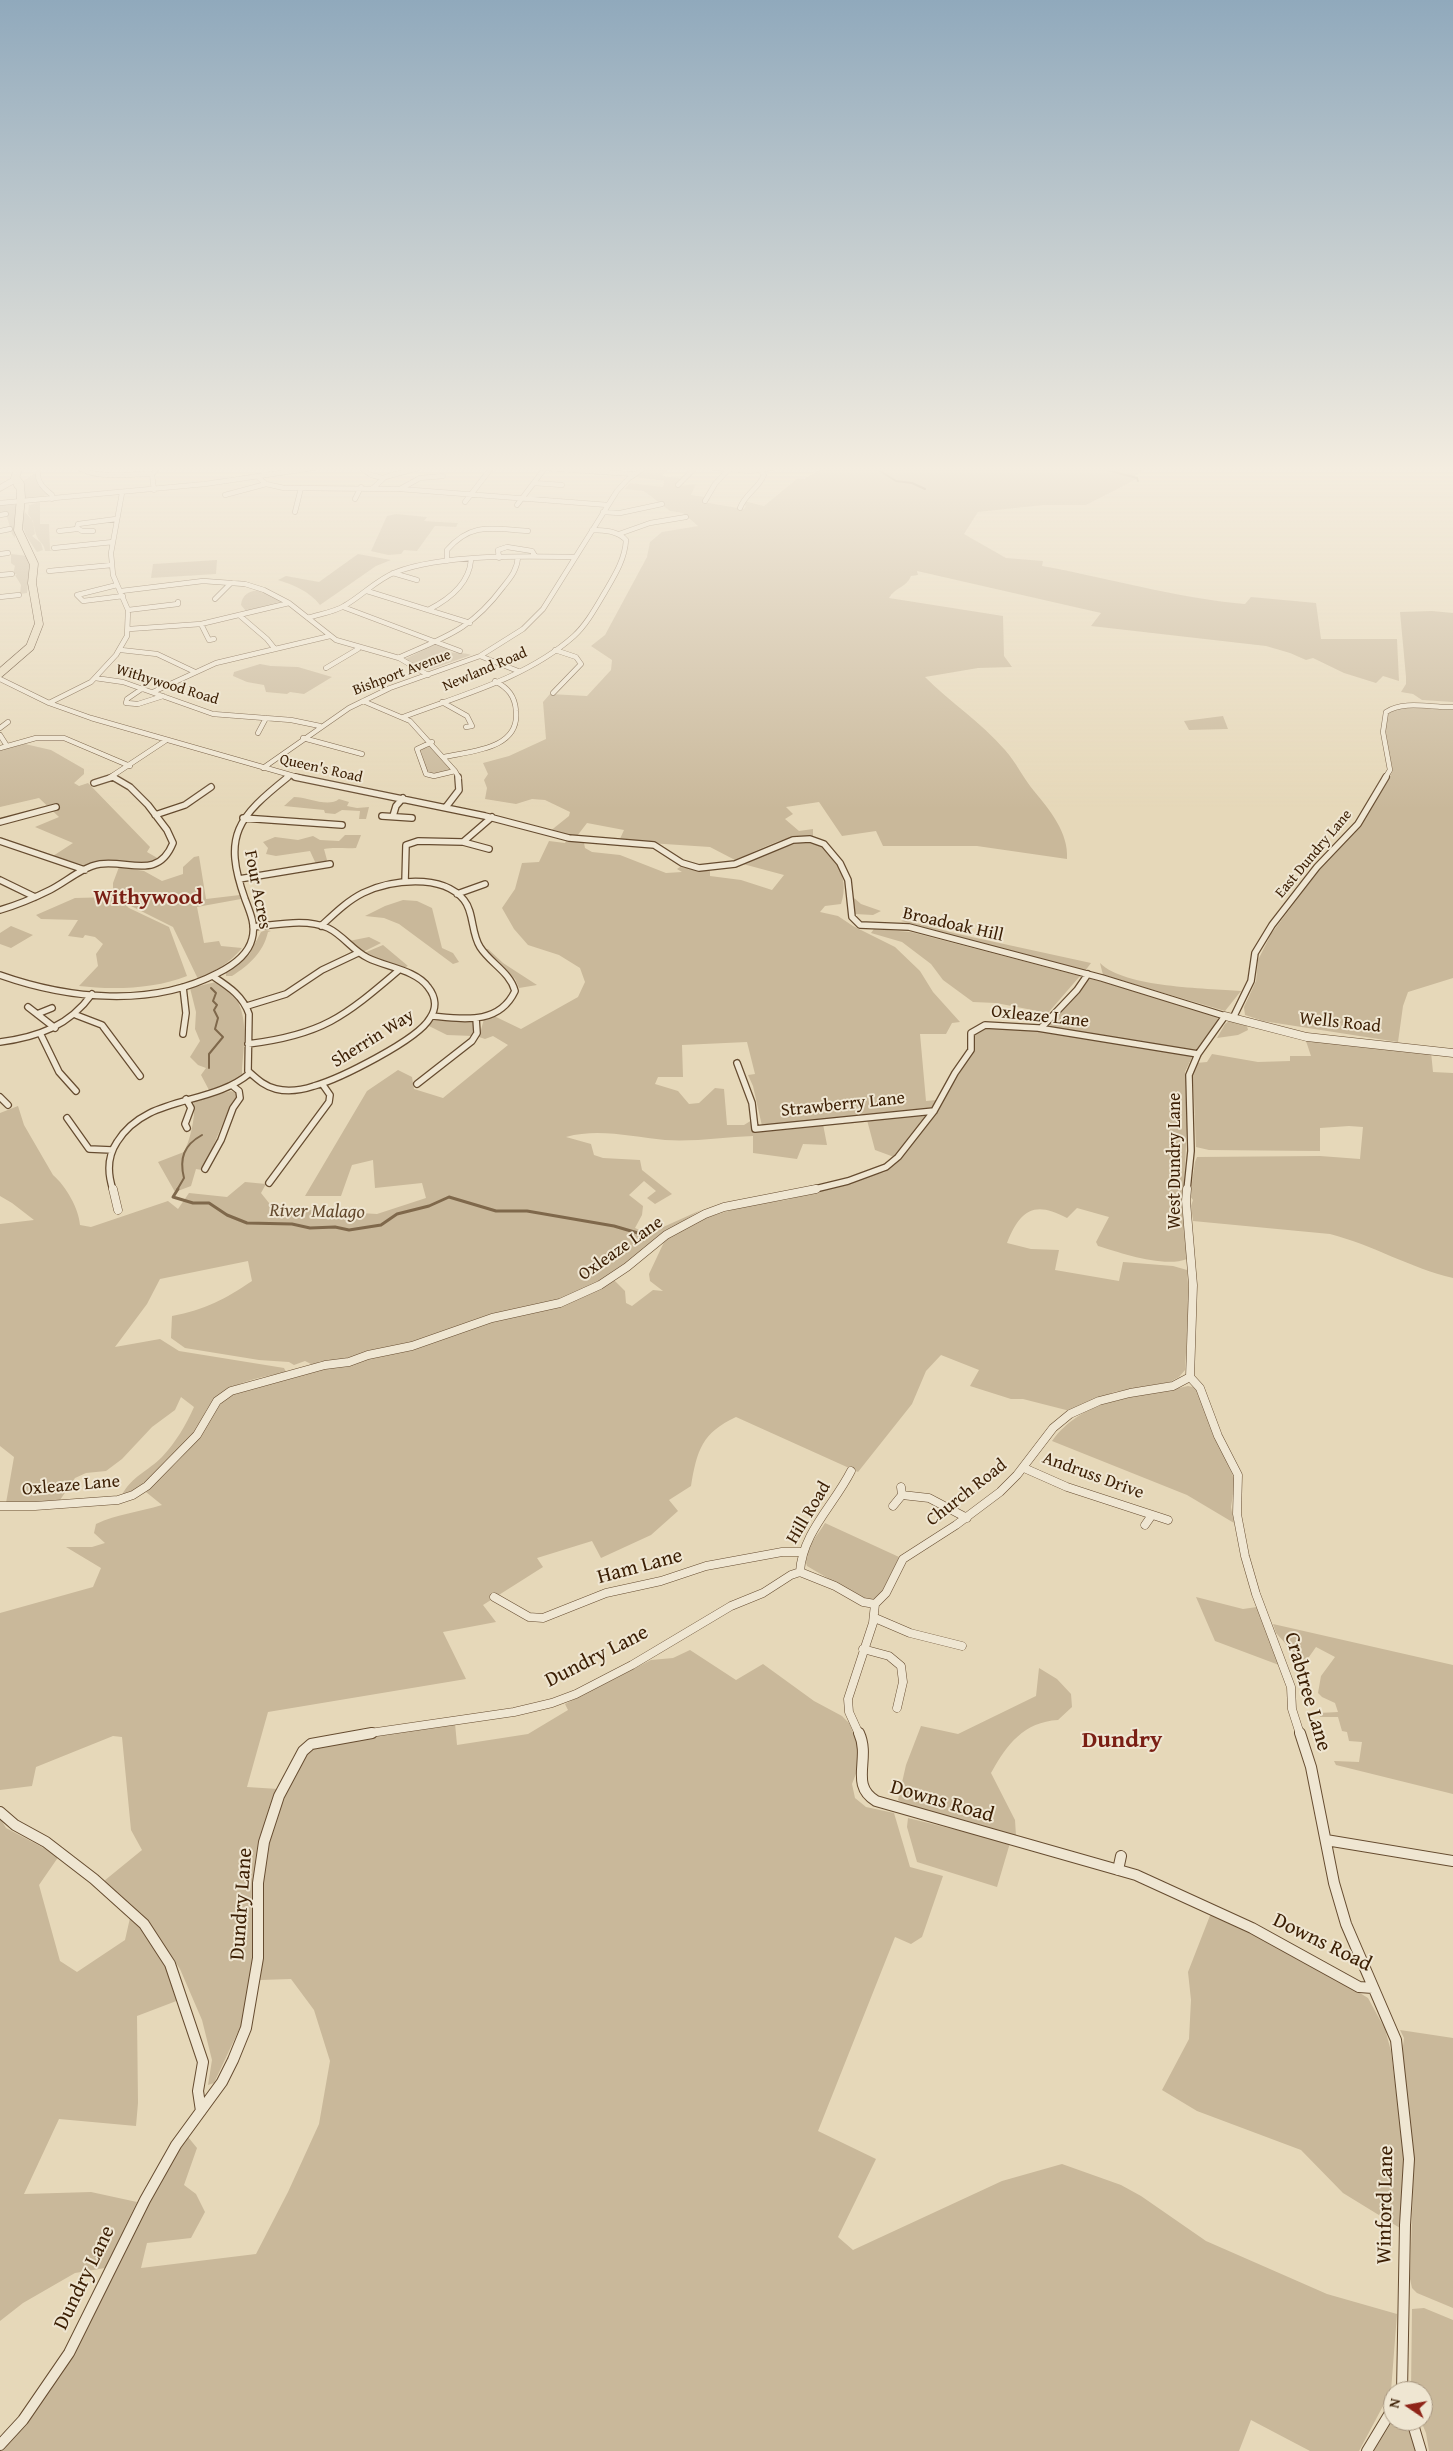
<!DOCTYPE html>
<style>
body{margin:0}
#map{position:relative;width:1453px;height:2451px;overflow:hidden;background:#e6d8b9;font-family:"Gentium Book Plus",serif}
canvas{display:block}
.north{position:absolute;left:1383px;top:2381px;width:50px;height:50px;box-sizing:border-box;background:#efe6d2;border:1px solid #a7967f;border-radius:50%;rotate:282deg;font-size:14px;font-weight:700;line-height:20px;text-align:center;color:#3b1e03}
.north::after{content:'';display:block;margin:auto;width:18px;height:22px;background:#8f2418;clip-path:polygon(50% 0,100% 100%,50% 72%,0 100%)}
</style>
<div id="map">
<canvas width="1453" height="2451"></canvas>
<div class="north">N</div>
</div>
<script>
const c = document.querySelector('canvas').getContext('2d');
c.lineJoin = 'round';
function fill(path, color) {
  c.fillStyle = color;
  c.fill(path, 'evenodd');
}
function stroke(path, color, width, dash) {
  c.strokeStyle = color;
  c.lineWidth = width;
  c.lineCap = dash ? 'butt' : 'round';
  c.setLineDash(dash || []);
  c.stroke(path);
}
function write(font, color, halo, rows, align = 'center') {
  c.font = font + ' "Gentium Book Plus",serif';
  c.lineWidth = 4;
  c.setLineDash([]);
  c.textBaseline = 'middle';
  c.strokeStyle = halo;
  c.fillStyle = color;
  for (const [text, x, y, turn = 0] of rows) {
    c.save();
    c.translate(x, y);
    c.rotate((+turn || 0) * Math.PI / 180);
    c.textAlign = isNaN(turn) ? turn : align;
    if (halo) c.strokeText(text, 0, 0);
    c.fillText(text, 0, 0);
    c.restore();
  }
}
fill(new Path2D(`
 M653,466H671L662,476L680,478L676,486L696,484L691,495L705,497L703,502L744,509L746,506L743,505L744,501L764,506L798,478L804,479L823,468L820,466H1148L1135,476L1139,478L1086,505H1044L978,512L964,534L1006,558L1043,561L1042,566C1109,578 1176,598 1245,604L1251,597L1316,603L1321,639H1397L1399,681L1383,676L1376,683L1344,673L1313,658L1306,660L1290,653L1266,646L1091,626L1101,613L917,571L918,575L911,576C907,587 894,588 889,598L1003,616L1004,656L1012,667L978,668L925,677C951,703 981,722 1005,750C1016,762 1023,778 1034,791C1049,809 1069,833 1067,859L977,846H883L876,831L842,836L819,802L786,807L793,814L785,819L799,831L813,829V838C787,832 759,851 735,860L710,847L619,841L624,830L587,823L577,836L588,838L584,843L585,848L592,852L620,855L666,873L682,872L677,869L680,867L710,871V876L741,880L772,890L784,875L743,864C775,855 816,820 837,863C844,877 846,889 841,904L825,906L820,912L838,916L853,926L895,947L920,971L933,992L960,1022L952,1023L946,1034H920L926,1101L937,1100L932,1109L762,1126L753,1086L748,1075L755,1074L747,1042L682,1045L683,1077H658L655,1084L678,1091L689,1104L699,1103L715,1088L724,1089L727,1125H744L752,1120L753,1130L823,1124L827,1145L803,1144L797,1159L753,1153V1136C725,1137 694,1142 665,1140C632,1137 599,1128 566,1137L591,1144L594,1155L603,1158L640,1160L642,1170L672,1194L655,1204L647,1198L656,1191L644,1181L629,1195L643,1206L642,1215L635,1228L644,1232L647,1239L661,1228L701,1210L667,1231L623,1267L599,1283L557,1301L501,1312L417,1341L334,1361H321L313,1365L305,1361L294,1365L289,1362L259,1360L185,1348L171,1338L172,1316C205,1310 225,1299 252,1281L248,1261L160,1279L147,1304L115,1347L160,1339L179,1351L284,1368L286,1372C262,1377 233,1382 215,1399C204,1409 202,1423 193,1434C180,1452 143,1490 122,1495C131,1477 148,1471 162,1457C176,1442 186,1425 194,1407L181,1397L175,1410L152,1427L122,1459L106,1471L86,1473L75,1478L60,1500L36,1503H6L14,1457L0,1446V1224L34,1220L12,1203L0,1196V1113L18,1106L24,1125L53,1175C66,1186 79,1209 80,1225L91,1227L168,1201L178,1209L189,1193L227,1197L245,1182L266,1184L261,1193L269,1203L294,1209L377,1214L426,1198L422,1183L375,1188L373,1160L352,1165L341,1196H305L367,1091L398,1070L412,1077L414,1089L443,1098L508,1045L493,1036L485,1039L479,1037L484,1019L494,1016L521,1029L578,997L585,982L580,968L559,955L528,945L514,929L502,908L515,889L522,863L539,862L549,841L565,843L568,837L549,832L569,816L570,812L545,800L532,799L516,804L485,799L487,788L484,780L488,774L483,763L509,756L546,739L543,702L550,694L587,696L611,670L612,660L591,646L605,635L647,557L650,542L662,532L698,526L683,513L670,511L644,491L624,489L630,483L663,487L664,481L636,477L629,480Z
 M35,473L38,485L50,495L26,499L23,481Z
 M40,502V524H49L50,550L53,551H45C44,543 40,543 37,537C33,528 36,524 28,514L29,505Z
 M0,505H16L15,538L12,534L6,514H0Z
 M25,512L33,521L35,534L32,536L41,543L43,550L37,552C30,541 17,526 25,512Z
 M396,514L427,517L424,521L458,523L456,527L435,526L417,551L404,550L401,554L388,555L371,551L387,516Z
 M11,554L28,556L30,567L27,593L20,594L21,585L15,575L17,574H13L15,566L11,563Z
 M358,554L391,560L376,566L320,605C309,591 294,585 278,580L286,576L319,582Z
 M217,560L216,574L151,578L153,564Z
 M259,590L283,601L246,611L241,605C242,594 250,591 259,590Z
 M1432,611L1453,613V702L1422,700L1413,694L1401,692L1406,684V677L1400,612Z
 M436,644L449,648L447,651C455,654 463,652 471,655L429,670H424L405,659Z
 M260,664L271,666L298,667L332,677L304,694L290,692L287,694L266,692L264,685L247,682L233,676L234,672Z
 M1401,707L1453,709V978L1408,992L1403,1006L1398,1042L1263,1021L1245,1015L1244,1007L1256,981L1258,960L1271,934L1322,866L1359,828L1393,771C1390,752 1380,729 1390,711Z
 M1223,716L1228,729L1189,730L1184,721Z
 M25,744L51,750L84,769V774L74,783L79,786L88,783L91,786L150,847L147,852L159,859L147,864L87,866L53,856L73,843L35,827L59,817L39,798L0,807V750Z
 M429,745L451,769V770L434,775L428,774L420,748Z
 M294,797C308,797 328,808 339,799L349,802L347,806L357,808L369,807L366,819H359L360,811L342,810L335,814L325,813L324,810L284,806Z
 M345,835H361L356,848C345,849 335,847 324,849L327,860L325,863L316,864L310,851L276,856L266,854L268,848L263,842L275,837L298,840L313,836L320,840L339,841Z
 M199,856L206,899L240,895L241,899L197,907L204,943L219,941L221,946L242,948C230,963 214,972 198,979L173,927L123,902L129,908L169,927L187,976C155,989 113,990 79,986L98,966L96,954L103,944L95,937L85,935L83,938L68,936L78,920L41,919L36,915L75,898L113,897V883L119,867L144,871L162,881L183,874V867L194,857Z
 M853,897L861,904L881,911L873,915L855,914Z
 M403,900L417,901L432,908L442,948L453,953L459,962L453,964L399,924L384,918L365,916L385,906Z
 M904,920L958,934L1091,963L1085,971L901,921Z
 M11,926L33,935L11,948L0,944V933Z
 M874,929L911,932L1080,976L1048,1013L996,1003L973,1002L943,980L931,964L902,942L871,933Z
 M266,930L271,931L268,932C263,953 249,965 232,976H226V973L249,955L261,932Z
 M369,937L381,943L363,952L349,941Z
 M383,945L408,966L401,969L364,953Z
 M484,949H488L503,963L537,985L519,988L515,979Z
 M1100,963C1125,988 1205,988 1241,991L1225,1011L1103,975Z
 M1088,978L1192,1007L1215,1015L1219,1020L1198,1051L1194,1052L1046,1028Z
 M216,982C253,998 244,1040 242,1072V1075L226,1086L209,1090L201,1075L206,1068L198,1065L190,1057L200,1041L195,1029L196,1012L190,988Z
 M440,1020L473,1022L475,1029L473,1036L447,1035L429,1026L433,1021Z
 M1229,1021L1247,1026L1248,1030L1238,1035L1217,1038L1225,1024Z
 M983,1027L1033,1030L1193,1055L1185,1072L1187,1126L1183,1203L1187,1259C1164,1268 1121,1253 1098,1246L1096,1242L1109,1217L1077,1208L1067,1218C1034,1200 1020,1210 1007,1243L1031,1249L1059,1250L1055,1270L1119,1281L1123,1262L1173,1266L1187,1270L1189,1299L1185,1370L1179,1377L1170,1382L1114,1392L1070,1411L1023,1399H1011L970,1386L979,1370L941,1355L926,1371L912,1404L858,1472L736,1417C702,1433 697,1450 691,1486L669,1500L678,1511L651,1535L601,1558L592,1541L537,1558L543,1567L483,1605L496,1622L443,1632L466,1679L268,1712L247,1787L278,1789L260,1842L253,1882V1956L243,2021L214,2083L208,2085L212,2060L202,2020L180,1969L148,1921L104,1881L142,1850L131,1830L122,1737L113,1736L36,1767L32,1786L0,1790V1613L93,1587L101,1568L66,1547H92L105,1543L94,1533L96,1524C117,1514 139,1512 162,1505L146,1492C164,1475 185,1456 200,1436C213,1419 213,1407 232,1394L492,1320C535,1314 577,1305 614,1280L625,1291L626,1303L632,1306L653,1290L663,1291L650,1281L649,1274L665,1240L702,1219L748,1205L786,1200L885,1172L902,1157L936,1113L974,1049V1034Z
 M1306,1041L1431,1052L1433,1072L1453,1073V1278C1410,1268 1373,1245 1330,1234L1193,1221L1191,1206L1193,1200L1190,1196L1195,1162L1197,1157L1320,1156L1360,1159L1363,1127L1349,1126L1320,1128V1151L1209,1150L1196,1147L1193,1073L1196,1063L1207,1062L1212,1054L1258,1062L1290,1061V1056H1311Z
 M231,1091L239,1094L231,1105L232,1106L228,1111L206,1163L202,1170L196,1169L191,1186L175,1192L158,1162L184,1152C190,1141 197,1112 193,1101Z
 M929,1113L894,1157L875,1150L867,1120Z
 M1188,1386L1193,1387L1197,1391L1235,1481L1231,1507L1234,1523L1187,1495L1052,1441C1085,1396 1139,1398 1188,1386Z
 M825,1523L899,1557L879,1599L865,1600L807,1566C802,1551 818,1535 825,1523Z
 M1196,1597L1243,1609L1257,1607L1279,1665L1215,1641Z
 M1273,1624L1453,1665V1794L1336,1765L1334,1761L1359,1762L1362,1742L1349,1741L1347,1732L1342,1731L1338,1717H1320L1319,1713L1338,1712L1335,1703L1322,1697L1318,1693L1321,1676L1335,1657L1316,1647L1304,1664L1276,1633Z
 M690,1650L736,1680L763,1664L814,1701L842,1716L849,1723L860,1748L857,1771L852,1784L855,1798L866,1807L894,1813L910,1867L943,1876L922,1937L911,1944L895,1937L818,2131L876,2159L838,2237L853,2250L1002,2181L1062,2164L1121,2185L1141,2196L1206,2241L1327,2294L1397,2314L1391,2391L1359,2451H1310L1251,2420L1239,2451H2L26,2423L179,2147L188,2137L197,2148L184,2185L196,2194L205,2212L191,2238L147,2243L141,2268L256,2254L288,2192L319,2124L330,2061L314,2010L291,1979L260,1980C266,1947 261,1914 263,1880C265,1846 276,1813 292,1782C303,1760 303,1750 329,1742L455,1723L457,1745L528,1734L568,1710L565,1704L651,1660L673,1658Z
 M1039,1668L1057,1679L1071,1694L1072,1707L1058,1720C1024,1722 1007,1744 991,1773L1015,1820L1016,1836L910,1807L898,1800L906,1765L921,1726L958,1734L1036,1696Z
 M0,1818L6,1828L59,1856L39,1885L60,1961L77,1972L125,1940L130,1918C156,1937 168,1970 179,2000L137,2016L138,2103L136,2126L59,2119L24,2194L91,2192L137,2202L105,2268L75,2273L23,2303L0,2321Z
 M908,1818L1010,1843L997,1887L917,1862L907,1827Z
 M1211,1913L1319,1968L1368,1998L1385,2029L1391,2051L1404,2159L1400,2228L1343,2193L1301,2150L1197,2111L1162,2090L1189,2039L1191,2000L1188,1972Z
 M1400,2030L1453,2038V2308L1417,2293L1412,2288L1410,2279L1414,2153L1401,2061L1404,2038Z
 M1424,2308L1453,2320V2451H1429L1426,2433L1421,2421H1423V2391H1411L1412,2309Z
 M1393,2420L1408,2421L1417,2451H1374Z`), '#c9b89a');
stroke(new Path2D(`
 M827,466L845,468L872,466L896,481L912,483L925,489
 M1092,466L1137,478L1138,481
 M209,1068V1054L223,1037L215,1029L218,1018L214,1010L217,1005L213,1001L216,993L211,988
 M177,1190L184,1178C179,1158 184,1145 202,1135`), '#7f684b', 2);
stroke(new Path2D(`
 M178,1189L173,1197L193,1203H209L227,1215L247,1223L292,1224L310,1228L335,1227L349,1230L381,1225L397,1214L429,1206L449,1197L496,1211H527L614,1226L648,1236`), '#7f684b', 3);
const minorFar3 = new Path2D(`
 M40,466C34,479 42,487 52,495V499
 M76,466C95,480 129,474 152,474
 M280,466L283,469
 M358,466L371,475L383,478
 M514,466L633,474
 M693,466L750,471L786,466
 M259,478L266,484L284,488L400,489L608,505
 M534,483L562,485
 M678,485L697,466
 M373,488L385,477L426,466
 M400,489L420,478L443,476
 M154,490L152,474L160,466
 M225,495L266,484
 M355,499L361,487
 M705,501L715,484L728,470
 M465,502L493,466
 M0,503L205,484L327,466
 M517,505L545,468
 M740,508C745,494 759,488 764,475L761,471
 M295,512L301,488
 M603,512L620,513L662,504
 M0,515L6,514
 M0,531L10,529
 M59,531L77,529
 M93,531H82L77,528L78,524L116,519
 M619,534L650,523L686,517
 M54,548L113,542
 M0,554L8,553
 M499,558L498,550L507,547L532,551L535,556
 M447,561V550C472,521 494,529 528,531
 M49,571L112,565
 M393,573L417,580
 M0,575L12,574
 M117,585L77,595L83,601L123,596
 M121,591L203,581L245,584L264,590L289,603L336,640L399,658L428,675
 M367,591L470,623
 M0,597L19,595
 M215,599L231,583
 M343,607L460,651
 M128,610L178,604V602
 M428,610C448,600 469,584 471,560
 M239,615L267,639L275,649
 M308,618C320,614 334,612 344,606C362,596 377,579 396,572C444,554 523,556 575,557
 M201,624L209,640L214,639
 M129,629L201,624L289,603
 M121,650L157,654L195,672
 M480,656L518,671
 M398,658C445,637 471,630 503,587C511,577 517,570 518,557
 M326,668L358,649
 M95,678L123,682L213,714L291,720L320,726
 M0,679L49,703L91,718L301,778
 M143,688L127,699L126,703L138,704L163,696
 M153,692L216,663L330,636
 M553,693L581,664L576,657L555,650
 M363,701L410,721L455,771L459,778
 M442,702L467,716L472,726L466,727
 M49,703L91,682L116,655L127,636L128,610L113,575L111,553L122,493
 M403,717C461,695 527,678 574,636C587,624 596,607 605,592C615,575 625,559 626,540C617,530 604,531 592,530
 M0,728L8,722
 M258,733L266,718
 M0,735L7,746
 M303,738L362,754
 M432,742L417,749L426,774L434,776L455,771
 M0,748L36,738H64L130,766
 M444,757C472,751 520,749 516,711C515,696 508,688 495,681
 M263,768L349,708L390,688L480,656L523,629L543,609L617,491L628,479L647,466
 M113,777L115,778
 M109,778L165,741
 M286,778L289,776
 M1385,778L1390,770L1383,732L1386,712C1404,700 1432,708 1453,707`);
const minorFar2 = new Path2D(`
 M295,777L485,816L569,838L654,845L682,863L699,868L735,864L793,840L810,839L824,844L840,863L848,880L852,917L860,925L909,927L1102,978L1225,1016L1198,1054L1189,1075L1191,1151L1187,1190
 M94,783L113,777
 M446,807L459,790L458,777
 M155,815L185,805L211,787
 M382,816L412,818
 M393,816L396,806L403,798
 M243,818L342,825
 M0,822L56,807
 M0,841L85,870
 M463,842L489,849
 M239,879L330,864
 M0,880L35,897
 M405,882L406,845L418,841L463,842L492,817
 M457,894L485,884
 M0,910C17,905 34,898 50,890C66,882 82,867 100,864C130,860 158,880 173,843L167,830L148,805L130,787L113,777
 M321,926C334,914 347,901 363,893C390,880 442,873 464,900C474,912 471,933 480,947C490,963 510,972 515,991C499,1025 464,1019 432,1016
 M0,975C68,999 152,1008 218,973C232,966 248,955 252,939C256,925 250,912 245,899C222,835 238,817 288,777
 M214,977C229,987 243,996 249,1014L248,1071C257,1079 264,1086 276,1089C288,1092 302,1090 314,1086C339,1079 418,1040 430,1018C437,1008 436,997 428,987C416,970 386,967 368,958C353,951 343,935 328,928C306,918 276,925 253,927
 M183,987L186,1013L183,1034
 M247,1006L286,994L322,970L358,953
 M28,1007L55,1028
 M37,1014L52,1008
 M76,1015L102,1025L140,1076
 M1233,1018L1251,981L1255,953L1272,925L1317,867L1358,824L1386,777
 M1041,1028L1077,990L1088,974
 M40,1033L59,1072L76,1091
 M0,1042C38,1037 69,1026 92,994
 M248,1044C322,1035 344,1017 399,970
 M737,1063L752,1103L755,1129L934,1111
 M417,1084L472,1041L477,1033L476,1018
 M0,1097L8,1105
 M186,1099L191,1108L185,1124L187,1128
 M67,1118L89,1149L112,1150
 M205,1169L221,1140L233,1108L240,1098L239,1091L234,1087
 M269,1183L329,1102L330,1095L323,1085
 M113,1190C108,1175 107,1157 117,1142C147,1094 210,1107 250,1073
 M811,1190L848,1181L886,1167L898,1157L934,1111L955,1073L971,1050V1033L985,1025L1038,1028L1198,1054`);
const minorFar1 = new Path2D(`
 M113,1189L118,1210
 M1187,1189L1186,1201L1193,1285L1190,1377
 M1190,1377L1200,1388L1218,1436L1238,1475L1237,1514L1245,1556L1256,1594L1291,1687L1292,1709L1300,1734
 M1024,1468L1067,1487L1168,1520
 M902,1495L929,1498L967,1518
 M0,1506H35L118,1500L133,1495L147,1486L197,1435L217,1401L231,1391L325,1365L349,1362L368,1355L412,1346L492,1318L560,1303L600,1285L627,1267L666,1235L705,1214L724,1207L816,1189
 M893,1506L902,1495L901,1487
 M1145,1525L1152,1515
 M800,1572C802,1533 834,1505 851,1471
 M494,1597L529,1617L543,1618L606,1593L661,1581L706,1566L782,1552H802
 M875,1618L910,1633L962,1646
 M863,1649L889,1656L901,1666L903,1682L897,1708
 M363,1734L514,1712L552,1703L576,1694L632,1665L731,1606L763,1593L791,1575L800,1572L835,1586L863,1602L875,1604L886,1593L903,1559L956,1525L1000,1492L1017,1475L1053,1428L1070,1414L1099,1401L1130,1393L1173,1386L1190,1377
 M859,1734L849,1712L848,1699L873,1623L875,1604`);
const minor = new Path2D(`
 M859,1733C871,1759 849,1785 876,1801L1136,1875L1252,1928L1359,1987L1373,1988
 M1300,1733L1311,1767L1334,1883L1346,1924L1396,2040L1409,2159L1405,2225L1402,2391
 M0,1812L15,1825L46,1842L94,1879L144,1924L170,1964L203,2062L198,2091L201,2111
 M1326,1840L1453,1861
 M1118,1870L1121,1856
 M1412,2421L1421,2451
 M0,2445L23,2420L69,2353L145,2200L176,2145L222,2082L233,2060L246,2028L258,1958V1883L264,1842L279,1796L303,1751L311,1744L372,1733
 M1367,2451L1393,2408`);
const tertiaryFar1 = new Path2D(`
 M0,488L16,479`);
const tertiary = new Path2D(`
 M1225,1016L1307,1037L1453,1053`);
const trunk = new Path2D(`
 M18,485L15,478L19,466
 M0,673L30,647L39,624L32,583L34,564L18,530L21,497L20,484L16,479`);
stroke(minorFar3, '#664c30', 5.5);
stroke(minorFar2, '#664c30', 8);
stroke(minorFar1, '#664c30', 9);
stroke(minor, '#664c30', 12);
stroke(tertiaryFar1, '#664c30', 7);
stroke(tertiary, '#664c30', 9);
stroke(trunk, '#3b1e03', 9);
stroke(minorFar3, '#efe6d2', 4.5);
stroke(minorFar2, '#efe6d2', 5.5);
stroke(minorFar1, '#efe6d2', 8);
stroke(minor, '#efe6d2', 10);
stroke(tertiaryFar1, '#efe6d2', 5.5);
stroke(tertiary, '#efe6d2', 8);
stroke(trunk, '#e6d8b9', 8);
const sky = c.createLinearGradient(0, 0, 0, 809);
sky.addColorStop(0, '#90a9bc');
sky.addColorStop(0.58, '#f4ede0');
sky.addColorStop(1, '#f4ede000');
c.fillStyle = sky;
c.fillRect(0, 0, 1453, 809);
write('15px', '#3b1e03', '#efe6d2', [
 ["Newland Road",485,670,-23],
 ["Bishport Avenue",402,673,-21],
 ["Withywood Road",167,685,17],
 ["Queen's Road",321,769,13],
 ["East Dundry Lane",1314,854,-50]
]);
write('18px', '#3b1e03', '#efe6d2', [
 ["Four Acres",257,890,79],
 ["Broadoak Hill",953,925,13],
 ["Oxleaze Lane",1040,1017,6],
 ["Wells Road",1340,1023,6],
 ["Sherrin Way",373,1039,-32],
 ["Strawberry Lane",843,1105,-6],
 ["West Dundry Lane",1175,1161,-90],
 ["Oxleaze Lane",621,1249,-35],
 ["Andruss Drive",1093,1476,20],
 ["Oxleaze Lane",71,1486,-5],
 ["Church Road",967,1493,-38],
 ["Hill Road",809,1513,-59]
]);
write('italic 19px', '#63492d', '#efe6d2', [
 ["River Malago",317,1212,1]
]);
write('21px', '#3b1e03', '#efe6d2', [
 ["Ham Lane",640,1567,-15],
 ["Dundry Lane",597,1657,-27],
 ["Crabtree Lane",1307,1692,74],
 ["Downs Road",942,1802,16],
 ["Dundry Lane",242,1904,-86],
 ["Downs Road",1322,1943,26],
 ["Winford Lane",1386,2205,-89],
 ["Dundry Lane",85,2278,-64]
]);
write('bold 22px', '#7a1f14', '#efe6d2', [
 ["Withywood",148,898]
]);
write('bold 24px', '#7a1f14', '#efe6d2', [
 ["Dundry",1122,1741]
]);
</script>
